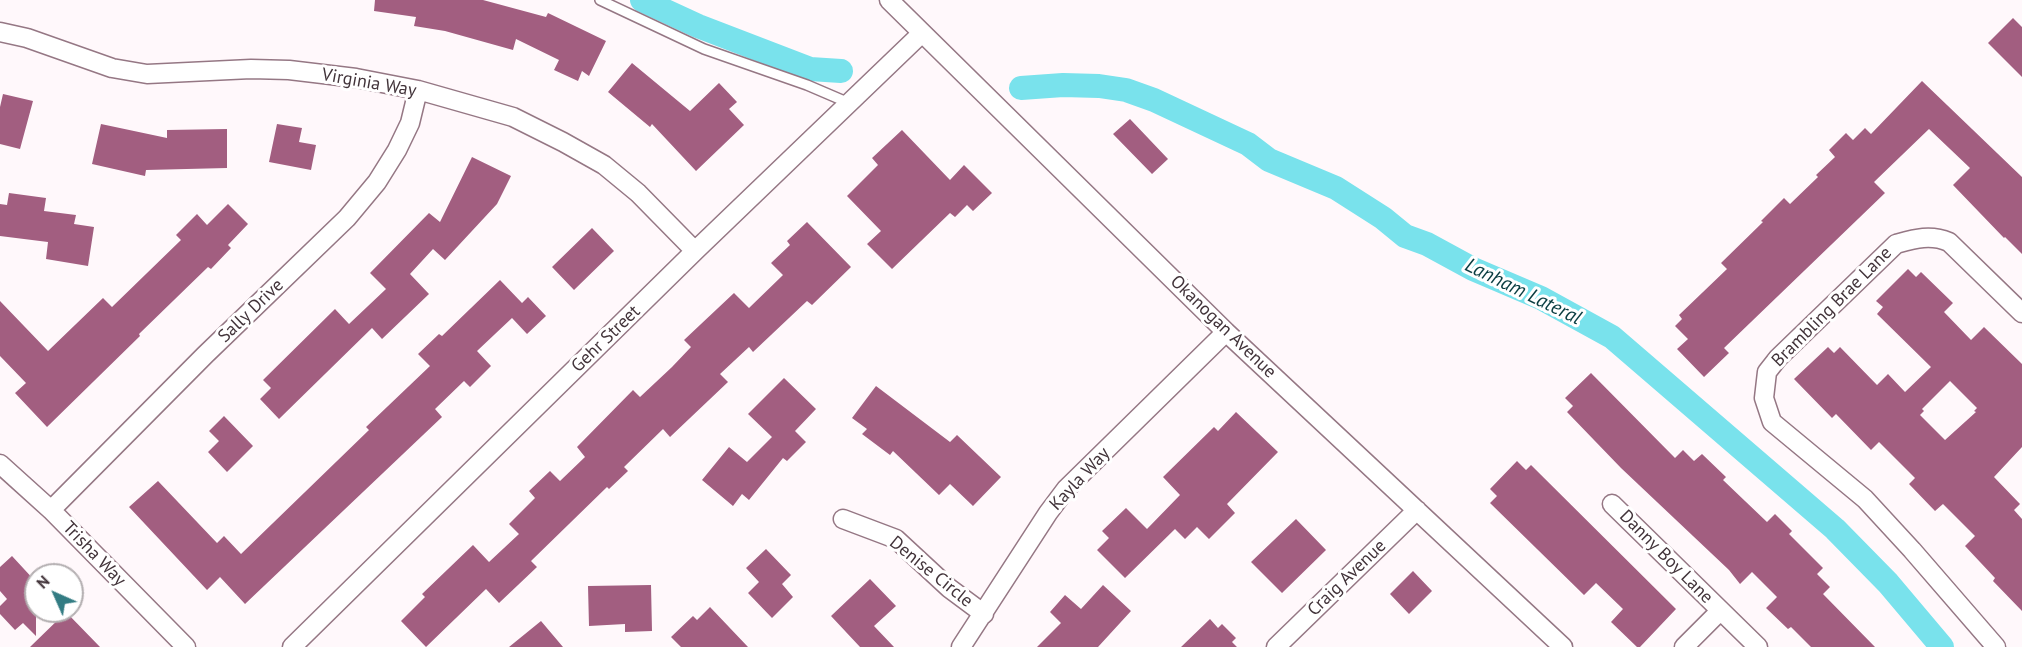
<!DOCTYPE html>
<style>
body{margin:0}
#map{position:relative;width:2022px;height:647px;overflow:hidden;background:#fff8fb;font-family:"PT Sans",sans-serif}
canvas{display:block}
.north{position:absolute;left:24px;top:563px;width:60px;height:60px;box-sizing:border-box;background:#fff;border:2px solid #b3aeb0;border-radius:50%;rotate:315deg;font-size:16px;font-weight:700;line-height:24px;text-align:center;color:#42343a}
.north::after{content:'';display:block;margin:auto;width:21px;height:27px;background:#337c83;clip-path:polygon(50% 0,100% 100%,50% 72%,0 100%)}
</style>
<div id="map">
<canvas width="2022" height="647"></canvas>
<div class="north">N</div>
</div>
<script>
const c = document.querySelector('canvas').getContext('2d');
c.lineJoin = 'round';
function stroke(path, color, width, dash) {
  c.strokeStyle = color;
  c.lineWidth = width;
  c.lineCap = dash ? 'butt' : 'round';
  c.setLineDash(dash || []);
  c.stroke(path);
}
function fill(path, color) {
  c.fillStyle = color;
  c.fill(path, 'evenodd');
}
function write(font, color, halo, rows, align = 'center') {
  c.font = font + ' "PT Sans",sans-serif';
  c.lineWidth = 6;
  c.setLineDash([]);
  c.textBaseline = 'middle';
  c.strokeStyle = halo;
  c.fillStyle = color;
  for (const [text, x, y, turn = 0] of rows) {
    c.save();
    c.translate(x, y);
    c.rotate((+turn || 0) * Math.PI / 180);
    c.textAlign = isNaN(turn) ? turn : align;
    if (halo) c.strokeText(text, 0, 0);
    c.fillText(text, 0, 0);
    c.restore();
  }
}
stroke(new Path2D(`
 M642,0L698,26L810,69L841,71
 M1021,88L1063,85L1099,86L1126,90L1154,100L1248,144L1269,160L1336,188L1383,218L1405,236L1427,244L1473,269L1541,298L1612,337L1835,529L1888,583L1942,647`), '#79e2ec', 24);
fill(new Path2D(`
 M375,0H483L546,17L548,13L606,41L589,76L582,71L578,81L554,70L559,60L516,39L513,50L445,31L414,26L416,17L374,11Z
 M2013,18L2022,27V77L1988,43Z
 M632,63L690,111L719,83L737,102L729,109L744,125L696,171L652,124L650,127L608,92Z
 M1922,81L2022,177V254L2005,237L2004,238L1953,185L1970,168L1929,129L1874,182L1885,193L1724,348L1729,353L1704,377L1677,349L1688,339L1675,326L1682,319L1679,315L1727,269L1721,263L1763,222L1761,221L1784,198L1790,204L1818,177L1816,175L1835,157L1829,150L1846,133L1853,140L1865,128L1871,134Z
 M3,94L33,101L20,149L0,144V107Z
 M1130,119L1168,159L1152,174L1113,134Z
 M101,124L167,138V130L227,129V168L146,170L145,176L92,164Z
 M277,124L302,128L299,142L316,145L311,170L269,162Z
 M902,130L950,180L964,165L992,193L973,211L967,205L955,217L950,213L892,269L867,244L881,231L847,196L878,165L872,158Z
 M472,157L511,176L497,204L445,260L433,249L410,274L429,294L382,339L372,328L279,419L260,399L271,388L263,380L335,309L349,324L386,289L370,273L429,213L440,222Z
 M9,193L46,198L44,211L76,215L74,224L94,227L88,266L46,259L48,242L0,236V204L7,205Z
 M228,204L248,224L228,245L231,248L211,269L208,267L139,334L140,336L47,427L15,393L26,383L0,356V301L48,351L103,298L112,307L181,240L176,235L197,214L207,225Z
 M807,222L851,267L812,305L807,301L753,352L749,347L720,374L728,382L670,437L663,429L624,467L628,471L609,489L607,487L531,561L537,567L499,603L486,589L426,647L401,621L425,597L422,594L473,545L489,562L519,534L509,524L535,498L529,491L550,471L560,481L585,457L577,447L633,390L640,397L672,367L691,347L684,340L734,293L749,308L783,275L771,263L790,245L787,241Z
 M592,228L614,251L574,290L552,267Z
 M1908,269L1916,277L1921,272L1953,303L1944,312L1971,340L1984,327L2022,364V447L1994,477L2020,504L2014,510L2022,519V611L1993,581L1995,578L1965,546L1975,536L1943,504L1935,511L1909,484L1915,478L1879,442L1871,450L1836,414L1832,418L1794,379L1828,347L1834,353L1840,347L1877,385L1888,374L1905,392L1931,367L1877,314L1883,307L1876,301ZM1950,381L1977,408L1974,411L1976,412L1945,440L1920,415L1924,411L1922,409Z
 M500,280L522,303L528,297L546,316L527,334L512,318L477,351L491,366L470,387L464,381L435,409L442,417L245,604L220,577L207,590L129,507L158,481L217,543L224,536L241,554L369,430L366,427L430,366L418,354L439,334L442,336Z
 M1591,373L1675,458L1683,450L1694,461L1702,454L1726,477L1723,480L1767,522L1775,514L1792,531L1789,534L1823,568L1817,574L1830,587L1823,594L1875,647H1811L1791,627L1788,629L1766,608L1777,597L1752,572L1740,584L1729,570L1621,468L1567,412L1573,406L1565,398Z
 M784,378L816,409L795,431L806,442L787,461L783,458L749,500L742,494L733,506L702,480L729,447L747,462L772,437L748,414Z
 M876,386L950,442L957,435L1001,477L973,506L950,484L939,495L893,451L890,455L862,434L867,429L852,418Z
 M1236,412L1278,452L1227,504L1235,513L1209,539L1197,527L1185,539L1175,529L1125,578L1097,550L1109,538L1102,531L1126,508L1147,529L1180,495L1163,477L1214,427L1218,431Z
 M224,416L253,446L227,472L208,452L219,441L209,431Z
 M1517,461L1526,470L1531,465L1676,609L1640,647H1637L1611,622L1623,609L1596,583L1584,595L1490,503L1497,496L1490,489Z
 M1296,519L1326,550L1282,593L1251,562Z
 M766,549L791,575L782,584L793,597L772,618L748,593L759,582L746,568Z
 M12,556L36,582V636L23,623L15,630L0,614V606L7,599L0,591V567Z
 M1413,571L1432,591L1409,614L1390,594Z
 M870,579L896,606L874,626L894,647H860L831,616Z
 M651,585L652,631L625,632V624L589,626L588,586Z
 M1103,585L1131,611L1098,647H1037L1061,623L1050,612L1065,595L1081,609Z
 M710,607L748,647H681L671,637L693,616L697,620Z
 M66,612L100,647H30Z
 M1210,619L1218,628L1222,624L1236,638L1232,642L1237,647H1181Z
 M541,621L563,647H509Z`), '#a25e80');
const service = new Path2D(`
 M600,0L704,49L807,85L849,103`);
const minor = new Path2D(`
 M889,0L1226,332L1563,647
 M0,32L27,38L112,68L147,74L251,69L289,70L356,78L418,90L513,117L563,142L604,165L638,193L695,251
 M0,464L51,510L186,647
 M1612,504L1758,647
 M51,510L205,355L347,218L377,182L397,150L410,123L418,90
 M843,519L896,539L949,588L984,614
 M292,647L695,251L922,33
 M961,647L1048,513L1066,489L1226,332
 M1276,647L1417,510
 M1684,647L1720,611
 M1996,647L1912,550L1865,499L1772,422L1764,398L1767,372L1778,358L1896,244C1914,239 1930,234 1949,242L2022,313`);
stroke(service, '#957784', 12);
stroke(minor, '#957784', 21);
stroke(service, '#fff', 9);
stroke(minor, '#fff', 18);
write('18px', '#42343a', '#fff', [
 ["Virginia Way",369,83,10],
 ["Brambling Brae Lane",1832,307,-45],
 ["Sally Drive",251,311,-44],
 ["Okanogan Avenue",1223,327,44],
 ["Gehr Street",606,339,-44],
 ["Kayla Way",1080,479,-47],
 ["Trisha Way",94,554,46],
 ["Danny Boy Lane",1666,557,45],
 ["Denise Circle",931,572,39],
 ["Craig Avenue",1347,578,-44]
]);
write('italic 20px', '#093d41', '#fff', [
 ["Lanham Lateral",1523,292,26]
]);
</script>
